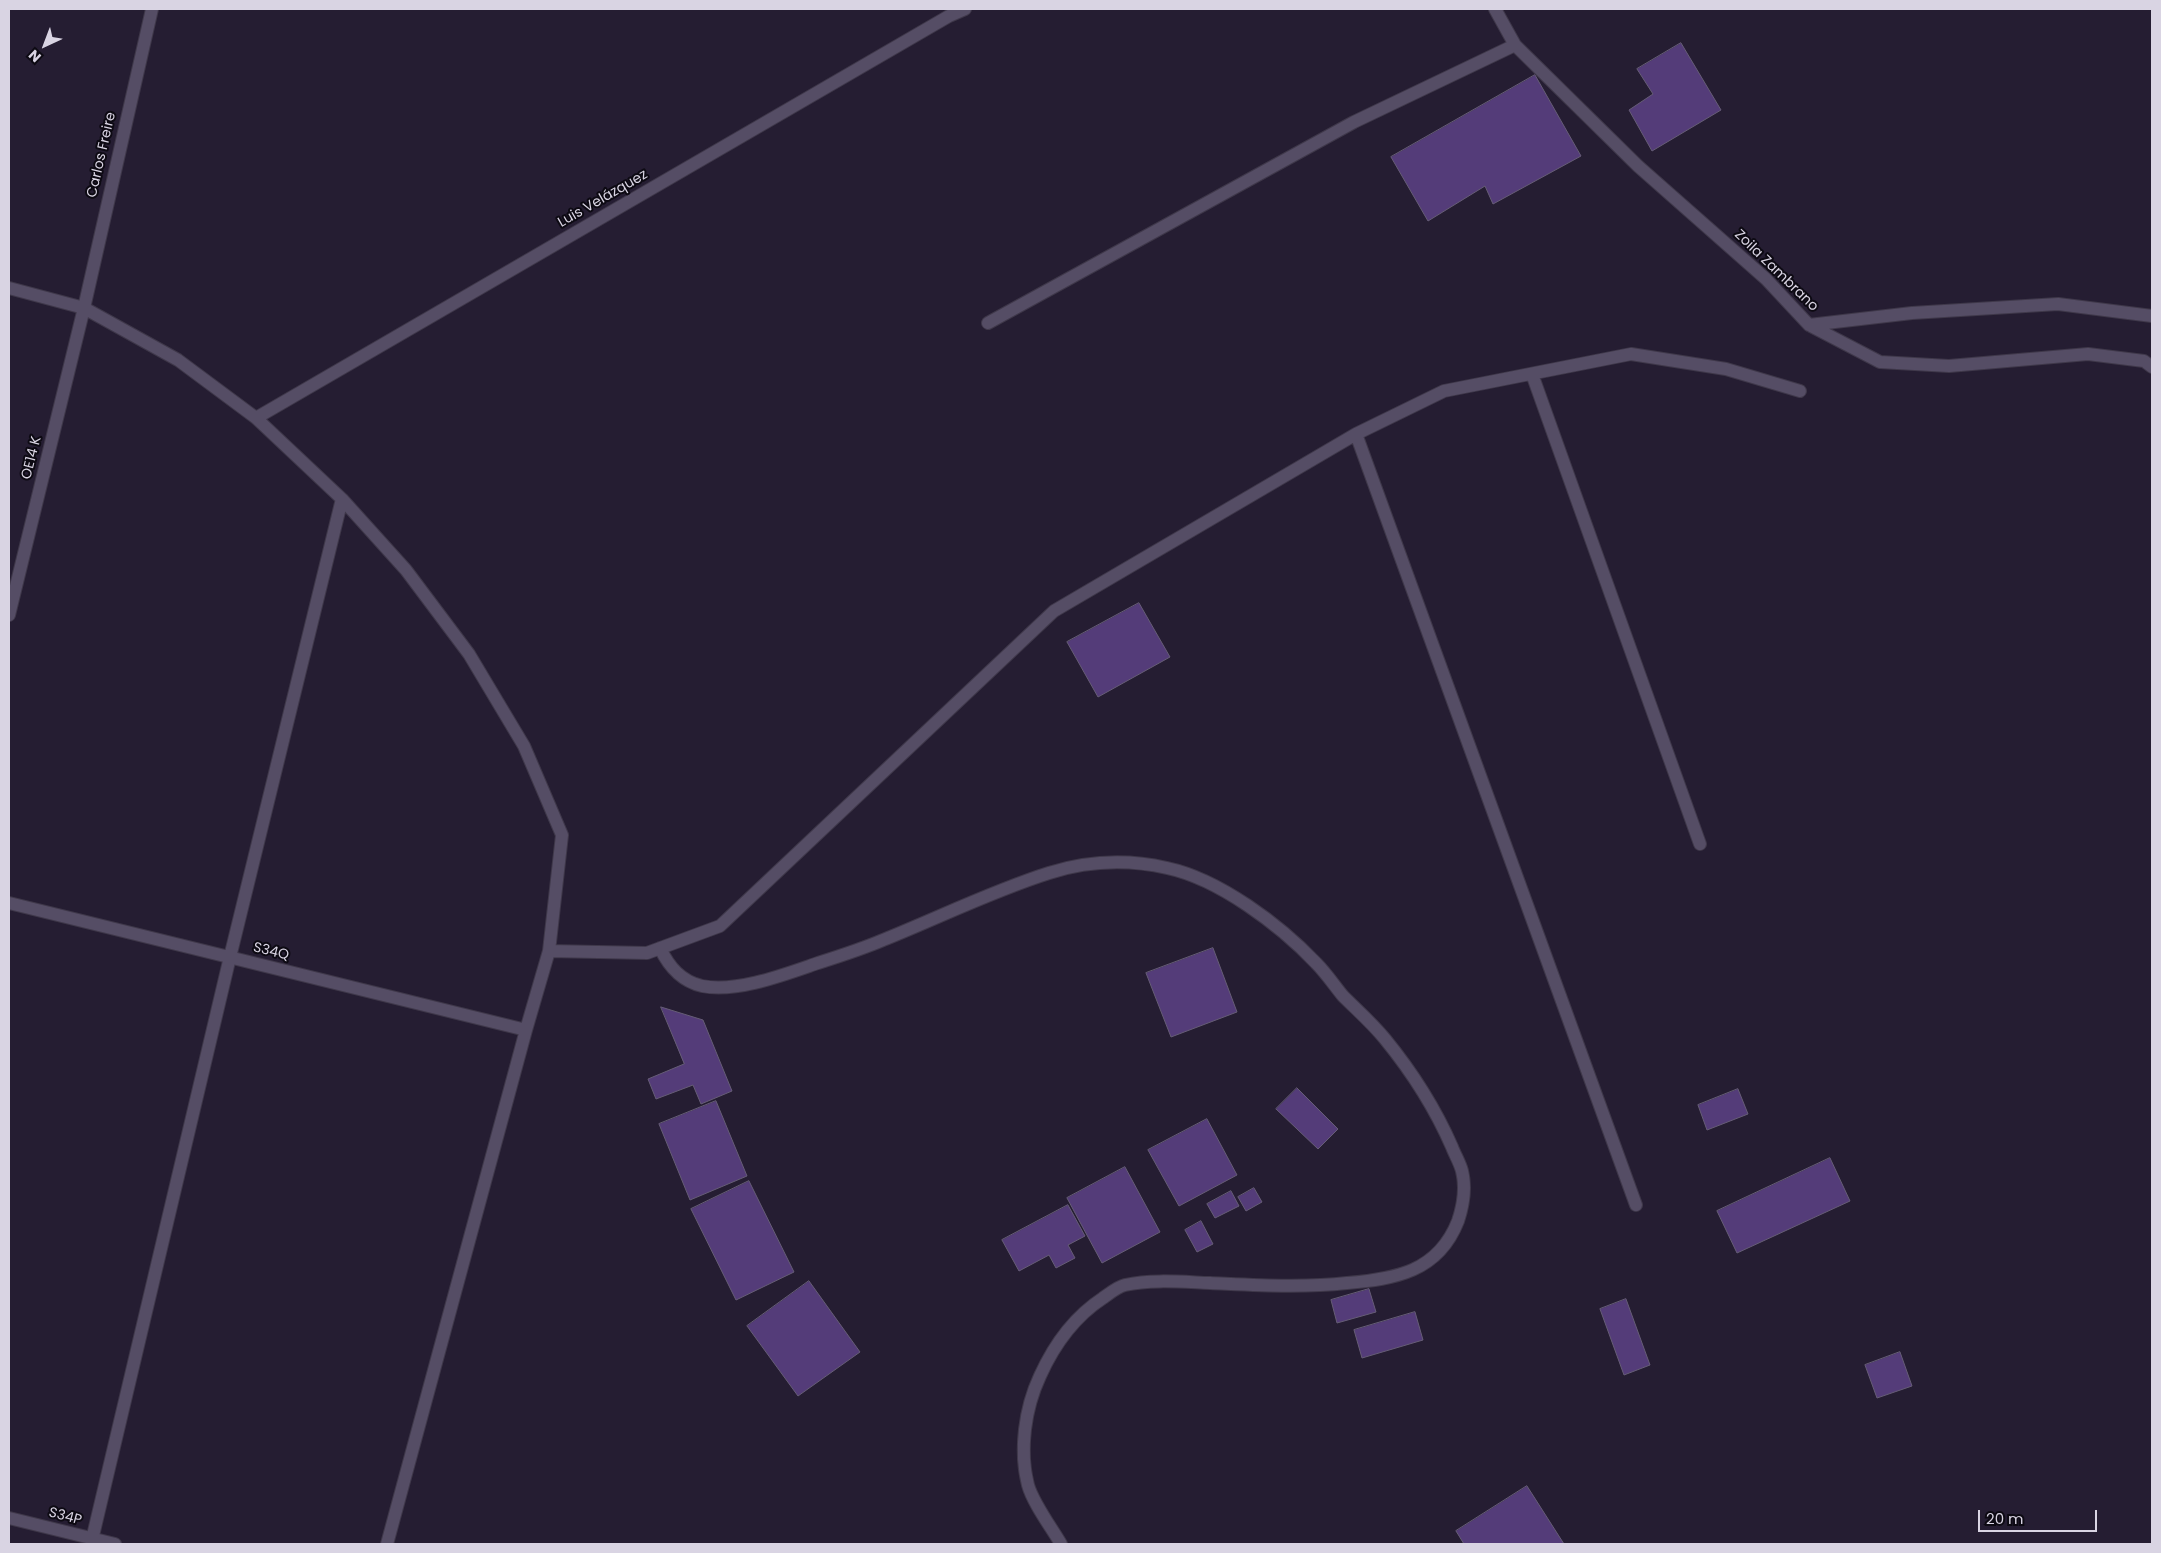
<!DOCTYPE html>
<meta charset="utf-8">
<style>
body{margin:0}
#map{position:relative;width:2161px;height:1553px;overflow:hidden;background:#251d32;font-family:Poppins,sans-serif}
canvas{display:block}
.frame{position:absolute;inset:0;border:10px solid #d9d4e3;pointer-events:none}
.north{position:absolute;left:20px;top:20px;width:50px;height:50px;-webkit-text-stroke:4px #0d0a13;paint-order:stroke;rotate:223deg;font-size:14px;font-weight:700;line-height:20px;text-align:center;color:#d9d4e3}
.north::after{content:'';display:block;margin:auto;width:18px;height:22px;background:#d9d4e3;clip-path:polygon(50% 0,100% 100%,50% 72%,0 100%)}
.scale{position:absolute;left:1978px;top:1510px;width:119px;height:22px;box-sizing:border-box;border:2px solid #d9d4e3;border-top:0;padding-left:6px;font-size:15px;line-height:18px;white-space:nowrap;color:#d9d4e3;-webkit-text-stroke:4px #0d0a13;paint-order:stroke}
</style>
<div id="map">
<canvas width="2161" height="1553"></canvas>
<div class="frame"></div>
<div class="north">N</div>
<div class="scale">20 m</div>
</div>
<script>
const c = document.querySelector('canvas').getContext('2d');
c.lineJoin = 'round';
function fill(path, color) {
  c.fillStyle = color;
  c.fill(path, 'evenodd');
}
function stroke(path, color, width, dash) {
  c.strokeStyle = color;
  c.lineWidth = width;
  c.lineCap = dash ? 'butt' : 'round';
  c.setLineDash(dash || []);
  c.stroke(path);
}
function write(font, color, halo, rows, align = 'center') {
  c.font = font + ' Poppins,sans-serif';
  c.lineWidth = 4;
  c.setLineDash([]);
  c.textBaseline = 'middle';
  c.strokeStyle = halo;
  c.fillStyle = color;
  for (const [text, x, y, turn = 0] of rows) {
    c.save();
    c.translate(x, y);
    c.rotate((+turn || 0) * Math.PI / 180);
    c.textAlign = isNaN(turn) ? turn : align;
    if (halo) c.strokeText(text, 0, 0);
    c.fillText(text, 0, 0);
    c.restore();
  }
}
const building = new Path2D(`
 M1681,43L1721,110L1652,151L1629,110L1653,94L1637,69Z
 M1535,75L1581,156L1493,204L1485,186L1428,221L1391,157Z
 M1139,603L1170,657L1098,697L1067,642Z
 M1213,948L1237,1012L1171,1037L1146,973Z
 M661,1007L703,1020L732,1091L701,1104L693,1085L656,1099L648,1079L684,1064Z
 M1297,1088L1338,1129L1318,1149L1276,1109Z
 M1738,1089L1748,1114L1707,1130L1698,1105Z
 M716,1101L747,1176L690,1200L659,1124Z
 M1207,1119L1237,1175L1179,1206L1148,1150Z
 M1830,1158L1850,1201L1737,1253L1717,1211Z
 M1125,1167L1160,1232L1102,1263L1067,1198Z
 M749,1181L794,1272L736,1300L691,1209Z
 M1254,1188L1262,1202L1246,1211L1238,1197Z
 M1231,1191L1239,1206L1215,1218L1207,1204Z
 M1068,1205L1085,1236L1068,1245L1075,1258L1056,1268L1049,1255L1019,1271L1002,1240Z
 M1201,1221L1213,1244L1197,1252L1185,1230Z
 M809,1281L860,1352L798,1396L747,1326Z
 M1369,1289L1376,1312L1337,1323L1331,1300Z
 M1626,1299L1650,1365L1624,1375L1600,1309Z
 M1415,1312L1423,1340L1362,1358L1354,1330Z
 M1900,1352L1912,1386L1877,1398L1865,1365Z
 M1527,1486L1564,1544H1464L1456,1531Z`);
fill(building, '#543c79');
stroke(building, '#665d76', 1);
const minor = new Path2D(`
 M1495,9L1515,45L1638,166L1766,279L1809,325L1880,362L1949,366L2088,354L2144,361L2152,367
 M9,288L84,308L178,360L256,418L342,499L406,570L469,654L524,746L562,835L549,951L526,1030L387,1544
 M988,323L1354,122L1515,45
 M1809,325L1912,313L2058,304L2152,316
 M1532,374L1700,844
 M256,418L949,16L965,9
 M1356,434L1636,1205
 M9,615L84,308L152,9
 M9,903L526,1030
 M660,948C669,967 681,981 702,986C737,993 786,974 818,963C840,956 862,949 883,940C938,918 992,891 1049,873C1087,861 1127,859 1167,868C1219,879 1280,925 1316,963C1326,973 1334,985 1343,996C1357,1010 1372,1023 1385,1039C1412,1072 1435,1108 1452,1147C1455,1155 1460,1163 1462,1171C1466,1187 1463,1206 1458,1221C1438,1272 1395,1279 1347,1283C1301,1288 1256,1285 1210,1283C1183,1282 1152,1279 1125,1285C1117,1287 1110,1293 1103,1298C1074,1317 1054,1345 1040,1376C1025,1408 1019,1450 1028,1485C1033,1503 1051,1527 1061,1544
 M549,951L647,953L720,926L1054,611L1356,434L1444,391L1631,354L1726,369L1800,391
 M9,1518L115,1544
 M91,1544L230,957L342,499`);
stroke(minor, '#3f384a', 14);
stroke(minor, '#554d65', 12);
write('14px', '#d9d4e3', '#0d0a13', [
 ["Carlos Freire",102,155,-77],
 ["Luis Velázquez",603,199,-30],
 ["Zoila Zambrano",1776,271,44],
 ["OE14 K",32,458,-76],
 ["S34Q",271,952,14],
 ["S34P",65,1517,15]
]);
</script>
